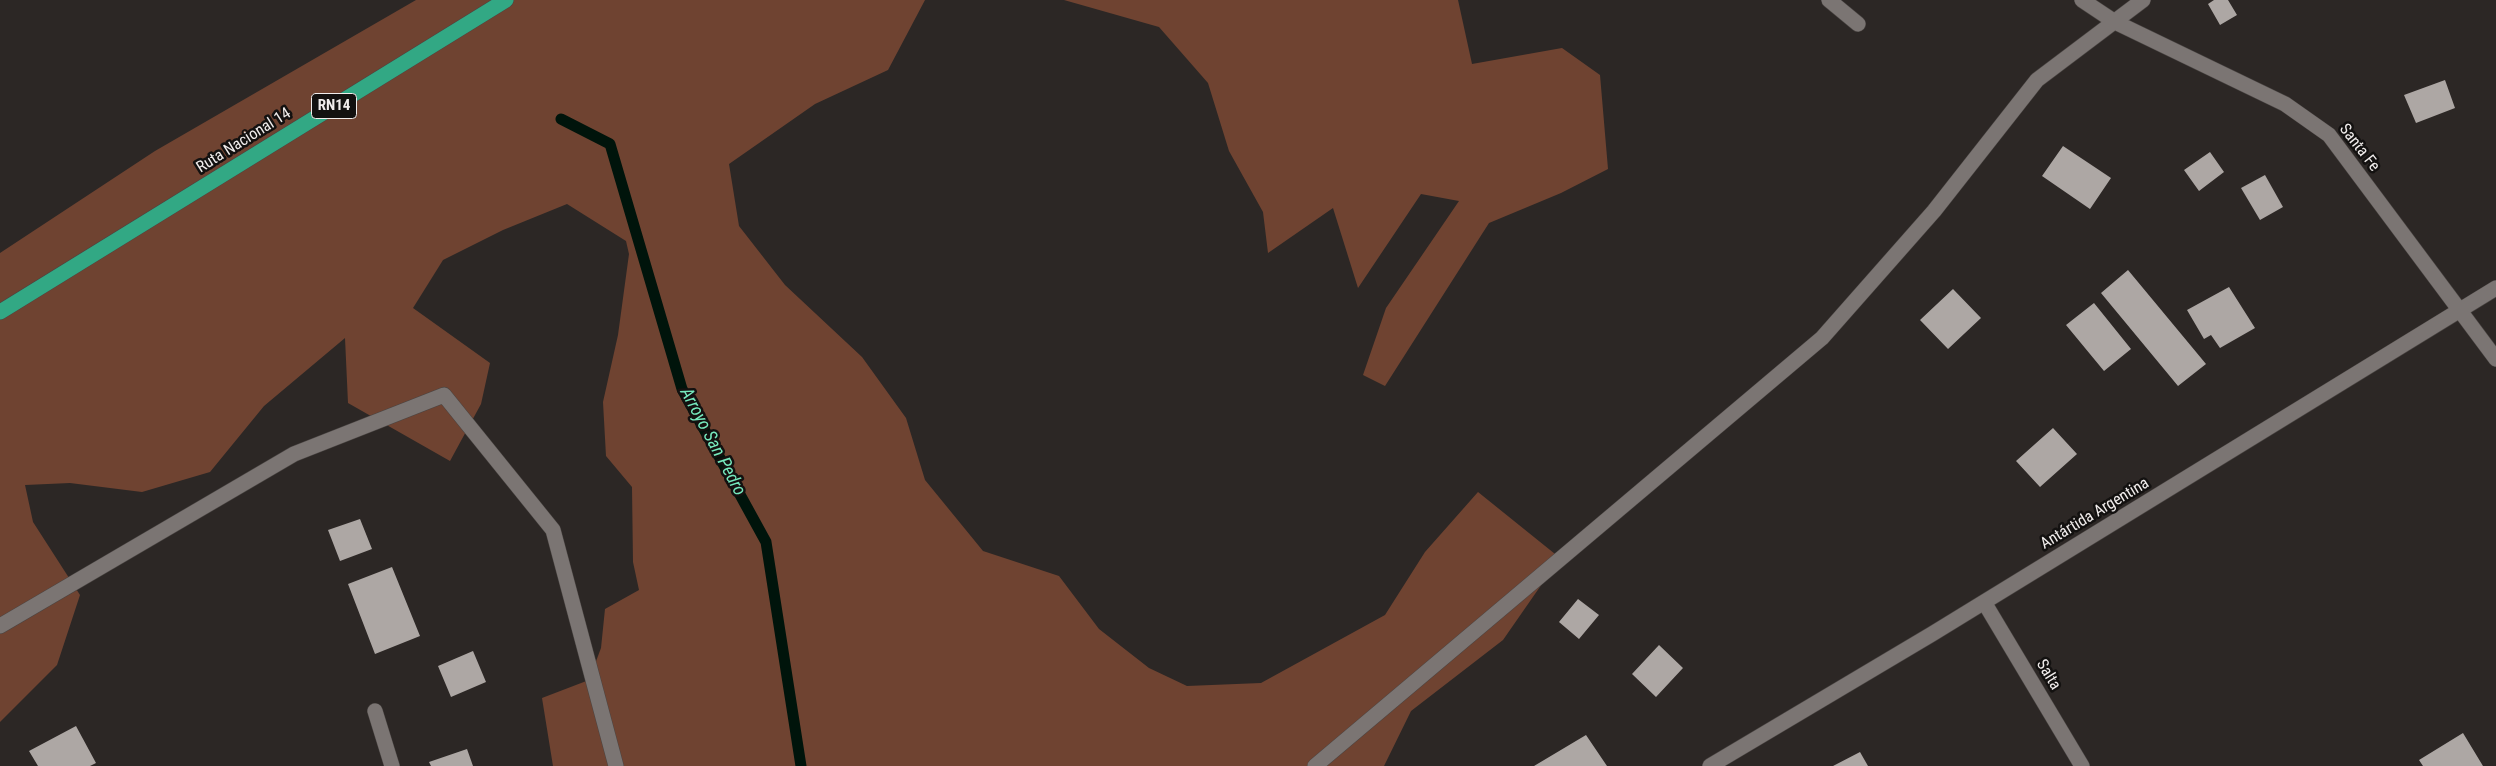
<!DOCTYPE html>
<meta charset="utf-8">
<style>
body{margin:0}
canvas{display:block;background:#2c2725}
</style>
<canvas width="2496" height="766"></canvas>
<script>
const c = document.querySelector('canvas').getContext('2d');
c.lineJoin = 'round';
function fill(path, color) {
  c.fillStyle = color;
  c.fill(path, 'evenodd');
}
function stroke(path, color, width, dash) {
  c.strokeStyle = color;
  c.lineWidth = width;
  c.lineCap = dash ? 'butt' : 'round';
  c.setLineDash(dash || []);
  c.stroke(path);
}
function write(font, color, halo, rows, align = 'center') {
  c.font = font + ' "Roboto Condensed",sans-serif';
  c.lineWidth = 5;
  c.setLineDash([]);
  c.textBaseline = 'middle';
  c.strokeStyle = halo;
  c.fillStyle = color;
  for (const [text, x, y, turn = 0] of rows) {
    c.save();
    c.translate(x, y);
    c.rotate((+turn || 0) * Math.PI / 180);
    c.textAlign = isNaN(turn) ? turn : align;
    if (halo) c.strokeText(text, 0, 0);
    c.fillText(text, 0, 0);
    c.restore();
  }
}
fill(new Path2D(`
 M416,0H925L888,70L815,104L729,164L739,226L785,285L862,357L906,418L925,480L983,551L1059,576L1099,629L1149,668L1187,686L1261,683L1385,615L1425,552L1478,492L1560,558L1503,640L1411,711L1384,766H553L542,698L589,680L601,648L605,609L639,590L633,562L632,487L606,456L603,402L618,335L629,254L626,241L567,204L503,230L443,260L413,308L490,363L481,404L450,461L348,403L345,338L264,406L210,472L142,492L70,483L25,485L33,522L80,595L57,665L0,722V253L155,151Z
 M1064,0H1458L1472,64L1562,48L1600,75L1608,169L1561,193L1489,223L1385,386L1363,375L1386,308L1459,201L1421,194L1358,288L1333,208L1268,253L1263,212L1229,151L1208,83L1159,27Z`), '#6f4331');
stroke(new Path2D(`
 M561,119L610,144L682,389L766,542L801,766`), '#00140b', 11);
fill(new Path2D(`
 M2214,0H2228L2237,15L2220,25L2208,4Z
 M2445,80L2455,108L2416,123L2404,95Z
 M2063,146L2111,178L2090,209L2042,176Z
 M2210,152L2224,172L2199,191L2184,170Z
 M2265,175L2283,207L2260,220L2241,188Z
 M2128,270L2206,364L2178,386L2101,293Z
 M2229,287L2255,328L2220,348L2211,335L2204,339L2187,310Z
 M1953,289L1981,318L1948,349L1920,320Z
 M2094,303L2131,349L2104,371L2066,325Z
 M2053,428L2077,454L2040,487L2016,461Z
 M360,519L372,549L340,561L328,530Z
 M392,567L420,636L375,654L348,584Z
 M1578,599L1599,615L1579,639L1559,622Z
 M1659,645L1683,668L1656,697L1632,674Z
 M473,651L486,682L451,697L438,666Z
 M76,726L96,763L90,766H38L29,751Z
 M2463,733L2483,766H2423L2419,760Z
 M1586,735L1607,766H1534Z
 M467,749L473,766H431L429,762Z
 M1860,752L1868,766H1833Z`), '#ada7a4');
const minor = new Path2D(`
 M1829,0L1858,24
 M2082,0L2115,22L2285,104L2329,135L2496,359
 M1984,602L2082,766
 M0,626L294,454L444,395L553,530L616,766
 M375,711L392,766
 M1315,766L1822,338L1934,211L2037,80L2143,0
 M1710,766L1932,634L2496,288`);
const trunk = new Path2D(`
 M0,312L506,0`);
stroke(minor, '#4a4543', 16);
stroke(trunk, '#4a4543', 16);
stroke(minor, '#7b7573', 15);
stroke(trunk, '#32a884', 15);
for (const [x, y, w] of [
 [334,106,45]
]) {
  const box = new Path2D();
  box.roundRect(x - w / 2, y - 12.5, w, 25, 4);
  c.fillStyle = '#131110';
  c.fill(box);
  stroke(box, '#f1edec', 1);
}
write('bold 15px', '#f1edec', null, [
 ["RN14",334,106]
]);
write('16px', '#f1edec', '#131110', [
 ["Ruta Nacional 14",244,141,-32],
 ["Santa Fe",2359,148,52],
 ["Antártida Argentina",2095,514,-31],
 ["Salta",2048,675,59]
]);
write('italic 18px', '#76e9bd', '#131110', [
 ["Arroyo San Pedro",712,442,62]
]);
</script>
